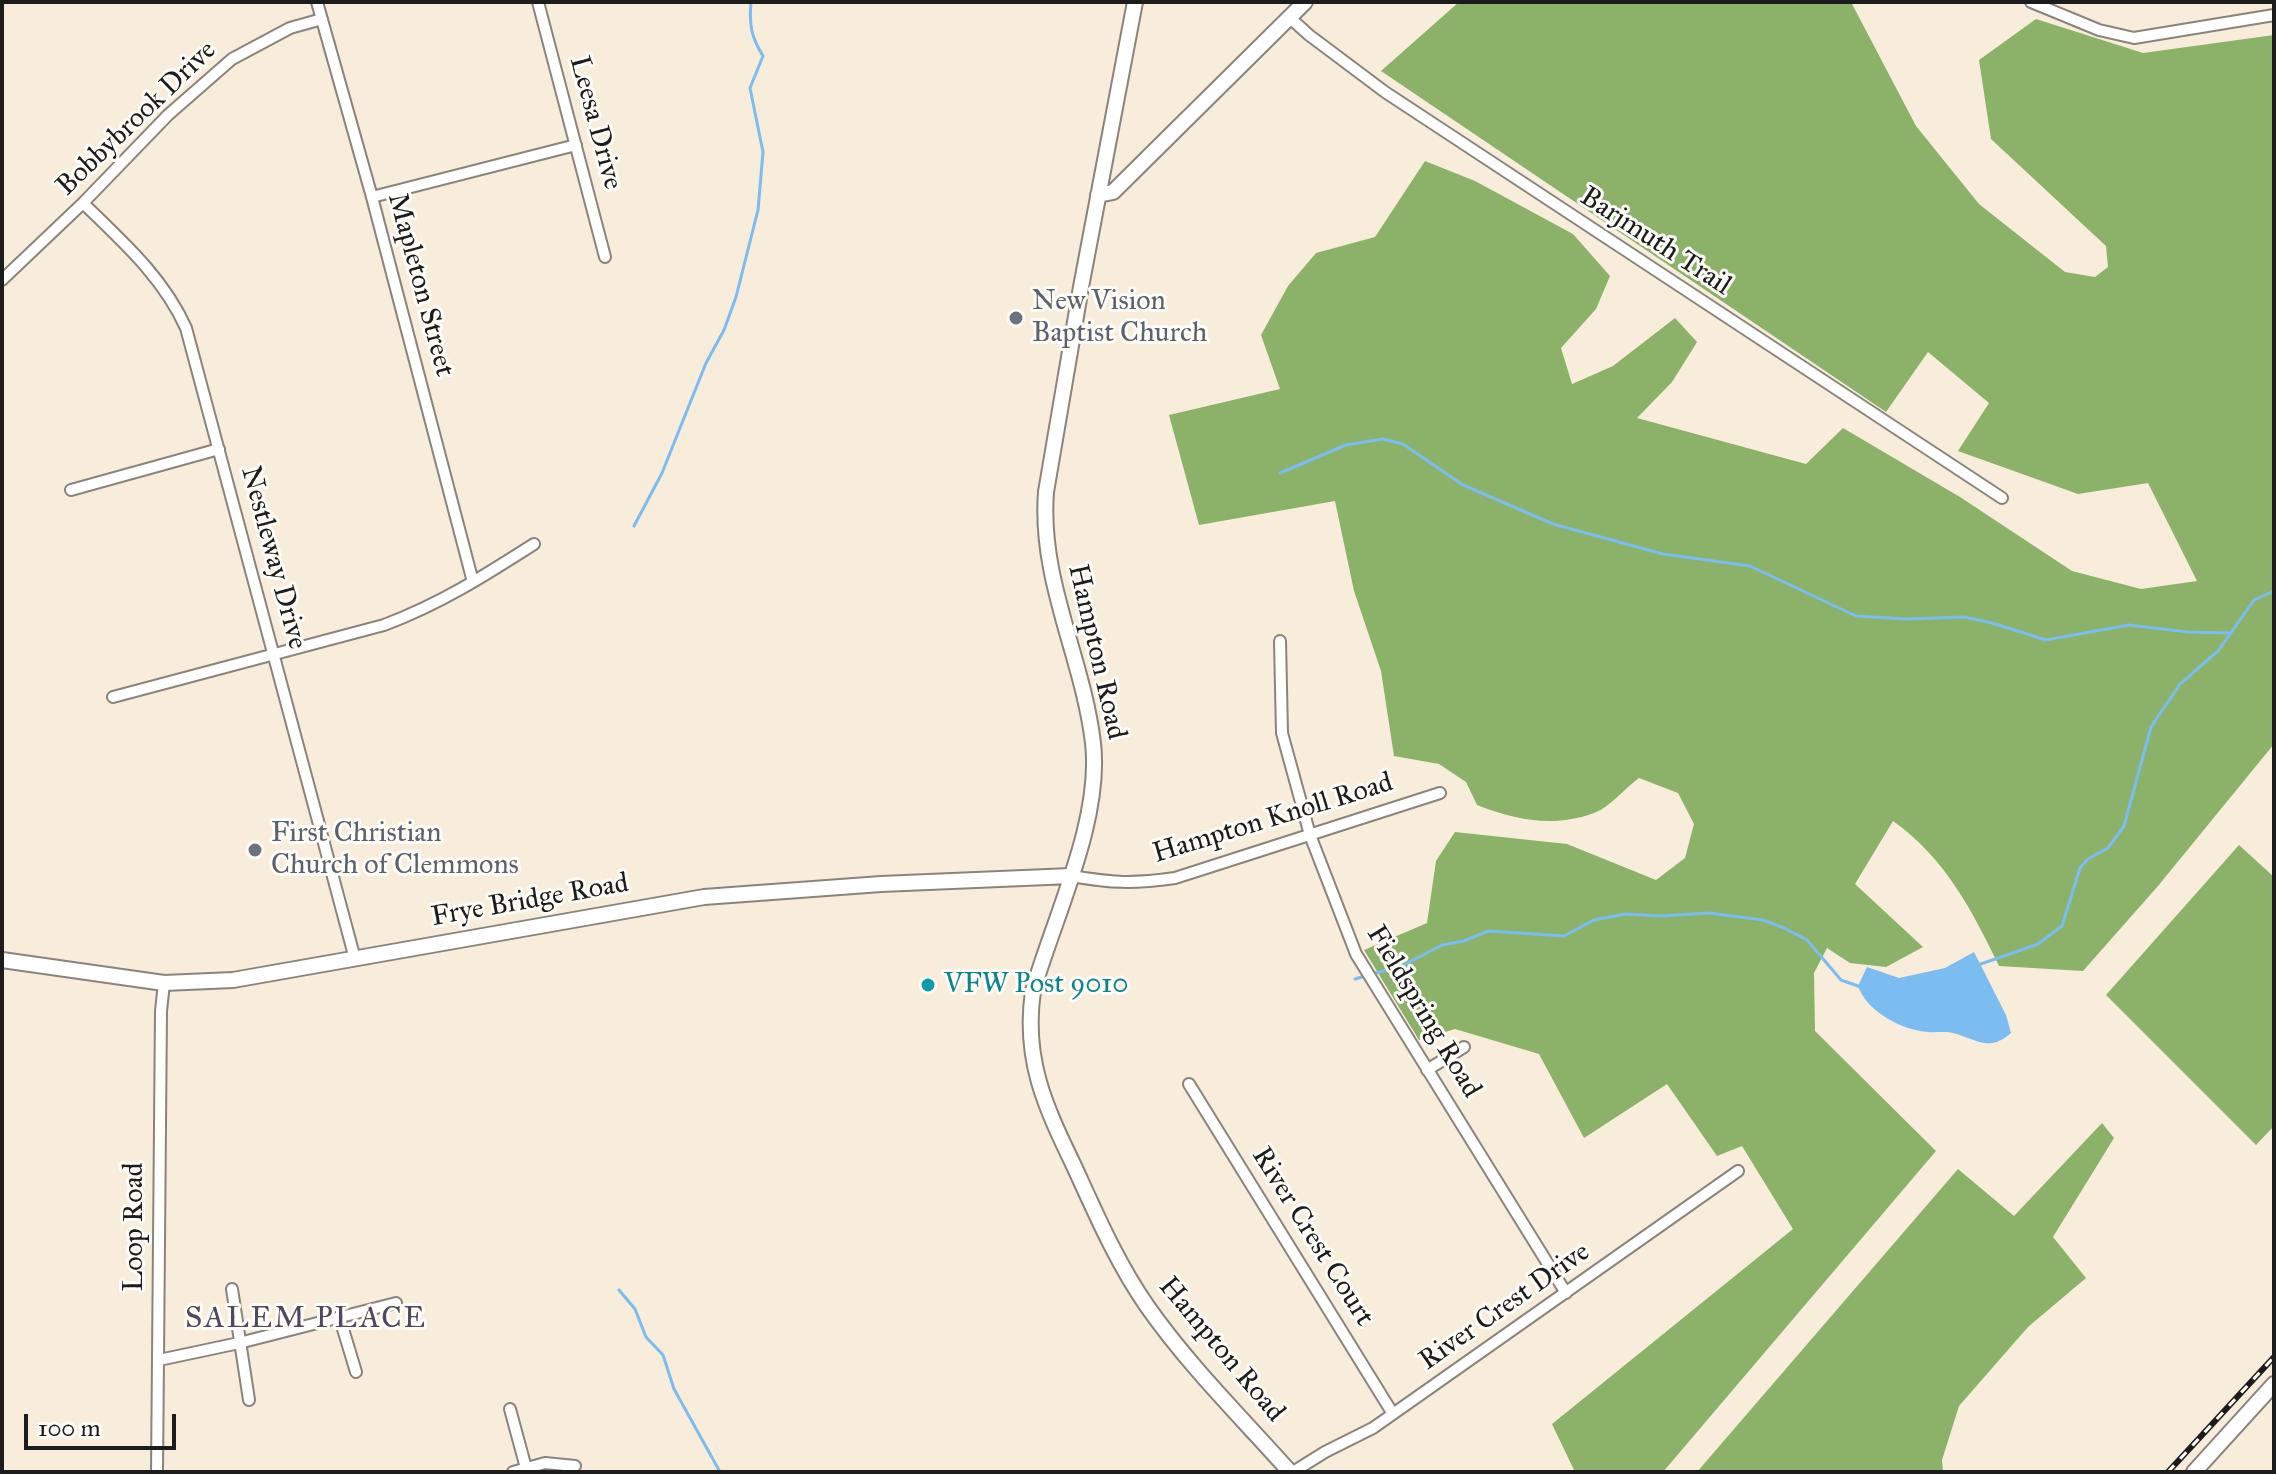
<!DOCTYPE html>
<style>
body{margin:0}
#map{position:relative;width:2276px;height:1474px;overflow:hidden;background:#f8ecdb;font-family:"IM FELL Great Primer",serif}
canvas{display:block}
.frame{position:absolute;inset:0;border:4px solid #1c1c1c;pointer-events:none}
.scale{position:absolute;left:24px;top:1414px;width:152px;height:36px;box-sizing:border-box;border:4px solid #1c1c1c;border-top:0;padding-left:10px;font-size:24px;line-height:28px;white-space:nowrap;color:#1c1c1c;-webkit-text-stroke:6px #fdfcf7;paint-order:stroke}
</style>
<div id="map">
<canvas width="2276" height="1474"></canvas>
<div class="frame"></div>
<div class="scale">100 m</div>
</div>
<script>
const c = document.querySelector('canvas').getContext('2d');
c.lineJoin = 'round';
function fill(path, color) {
  c.fillStyle = color;
  c.fill(path, 'evenodd');
}
function stroke(path, color, width, dash) {
  c.strokeStyle = color;
  c.lineWidth = width;
  c.lineCap = dash ? 'butt' : 'round';
  c.setLineDash(dash || []);
  c.stroke(path);
}
function write(font, color, halo, rows, align = 'center') {
  c.font = font + ' "IM FELL Great Primer",serif';
  c.lineWidth = 6;
  c.setLineDash([]);
  c.textBaseline = 'middle';
  c.strokeStyle = halo;
  c.fillStyle = color;
  for (const [text, x, y, turn = 0] of rows) {
    c.save();
    c.translate(x, y);
    c.rotate((+turn || 0) * Math.PI / 180);
    c.textAlign = isNaN(turn) ? turn : align;
    if (halo) c.strokeText(text, 0, 0);
    c.fillText(text, 0, 0);
    c.restore();
  }
}
fill(new Path2D(`
 M1459,2H1851L1916,126L1979,204L2065,272L2095,277L2108,267L2106,246L1991,139L1979,60L2036,19L2143,53L2274,35V744L2158,886L2083,971L1999,966C1972,910 1945,858 1893,821L1855,884L1923,947L1886,967L1850,963L1827,948L1814,973L1815,1031L1936,1151L1663,1472H1575L1552,1424L1793,1229L1742,1146L1717,1156L1667,1084L1584,1138L1539,1054L1455,1029L1419,1040L1364,950L1427,923L1436,861L1455,832L1567,844L1656,880L1685,858L1694,824L1678,793L1639,778C1625,788 1610,807 1594,813C1553,828 1516,820 1477,805L1466,782L1439,764L1394,756L1381,671L1354,591L1335,501L1199,525L1169,415L1280,389L1261,335L1288,286L1316,253L1375,237L1425,161L1475,181L1573,234L1610,276L1596,309L1561,348L1572,384L1613,366L1675,318L1697,342L1672,382L1637,418L1806,464L1843,428L1960,497L2072,571L2141,589L2197,581L2148,483L2078,494L1958,451L1989,403L1928,352L1886,412L1381,71Z
 M2239,845L2274,877V1126L2256,1145L2106,995Z
 M2102,1123L2114,1138L2053,1237L2086,1278L2028,1327L1959,1406L1942,1460L1943,1472H1697L1958,1169L2014,1216Z`), '#8bb268');
fill(new Path2D(`
 M1974,952L2006,1015L2011,1033C1988,1053 1977,1039 1953,1033C1945,1031 1936,1033 1928,1032C1902,1030 1867,1012 1858,986L1867,967L1899,978L1945,968Z`), '#7bbdf1');
stroke(new Path2D(`
 M1280,473L1346,445L1383,439L1403,444L1463,485L1553,524L1663,554L1750,566L1856,616L1907,619L1964,617L1992,623L2046,640L2129,625L2188,632L2231,633
 M634,526L662,473L706,363L724,330L736,297L758,210L763,152L750,88L763,56C751,37 749,24 751,2
 M1978,965L2038,944L2062,926L2080,868L2088,859L2108,848L2124,826L2151,727L2180,684L2218,651L2254,600L2274,591
 M1372,974L1402,966L1442,945L1464,941L1488,931L1564,936L1594,920L1625,914L1661,916L1709,913L1763,920L1784,928L1807,940L1841,980L1861,987
 M1355,979L1365,976
 M619,1290L635,1309L646,1337L663,1355L674,1389L720,1472`), '#7bbdf1', 3);
const street = new Path2D(`
 M317,2L372,197L473,582
 M538,2L605,257
 M2031,2L2099,30L2134,38L2274,15
 M1289,17L1309,35L1385,92L2002,498
 M372,197L576,145
 M83,203C123,242 163,277 186,328L355,959
 M2,280L83,203L168,115L232,59L290,28L322,19
 M71,490L219,449
 M1280,641L1282,733L1310,835L1356,954L1566,1293
 M113,697L384,625C440,604 484,576 534,544
 M1071,876C1113,883 1132,884 1175,878L1440,793
 M1427,1070L1464,1047
 M1189,1084L1393,1414
 M232,1289L249,1400
 M340,1319L356,1372
 M159,1360L239,1343L396,1303
 M510,1409L526,1468
 M157,1472L161,1011L164,983
 M513,1472L545,1463L575,1466
 M1293,1472L1325,1452L1373,1428L1738,1171`);
const secondary = new Path2D(`
 M1135,2L1081,287L1046,492C1039,580 1083,658 1093,743C1102,821 1054,917 1033,991C1023,1059 1045,1106 1074,1166C1096,1214 1117,1263 1147,1306C1189,1366 1242,1418 1290,1472
 M1098,195L1113,192L1305,2
 M2,960L164,983L233,980L704,897L881,884L1071,876
 M2194,1472L2274,1384`);
stroke(street, '#8a847c', 14);
stroke(secondary, '#8a847c', 18);
stroke(street, '#fff', 10);
stroke(secondary, '#fff', 14);
const rail = new Path2D(`
 M2168,1472L2274,1357`);
stroke(rail, '#1c1c1c', 6);
stroke(rail, '#fdfcf7', 3, [9]);
for (const [x, y, r, color] of [
 [1016,318,8,"#6b7280"],
 [255,850,8,"#6b7280"],
 [928,985,8,"#0f9aa8"]
]) {
  const dot = new Path2D();
  dot.arc(x, y, r, 0, 2 * Math.PI);
  c.fillStyle = color;
  c.fill(dot);
  stroke(dot, '#fdfcf7', 3);
}
write('28px', '#1c1c1c', '#fdfcf7', [
 ["Bobbybrook Drive",137,119,-44],
 ["Leesa Drive",595,123,75],
 ["Barjmuth Trail",1655,242,33],
 ["Mapleton Street",420,285,75],
 ["Nestleway Drive",273,558,75],
 ["Hampton Road",1096,652,77],
 ["Hampton Knoll Road",1273,819,-17],
 ["Frye Bridge Road",530,901,-10],
 ["Fieldspring Road",1423,1012,59],
 ["Loop Road",135,1227,-90],
 ["River Crest Court",1312,1237,58],
 ["River Crest Drive",1505,1307,-35],
 ["Hampton Road",1221,1350,50]
]);
write('28px', '#5b616d', '#fdfcf7', [
 ["New Vision",1032,302],
 ["Baptist Church",1032,334],
 ["First Christian",271,834],
 ["Church of Clemmons",271,866]
], 'left');
write('28px', '#0d838f', '#fdfcf7', [
 ["VFW Post 9010",944,985]
], 'left');
c.letterSpacing = '2px';
write('30px', '#4e4960', '#fdfcf7', [
 ["SALEM PLACE",306,1320]
]);
c.letterSpacing = '0px';
</script>
